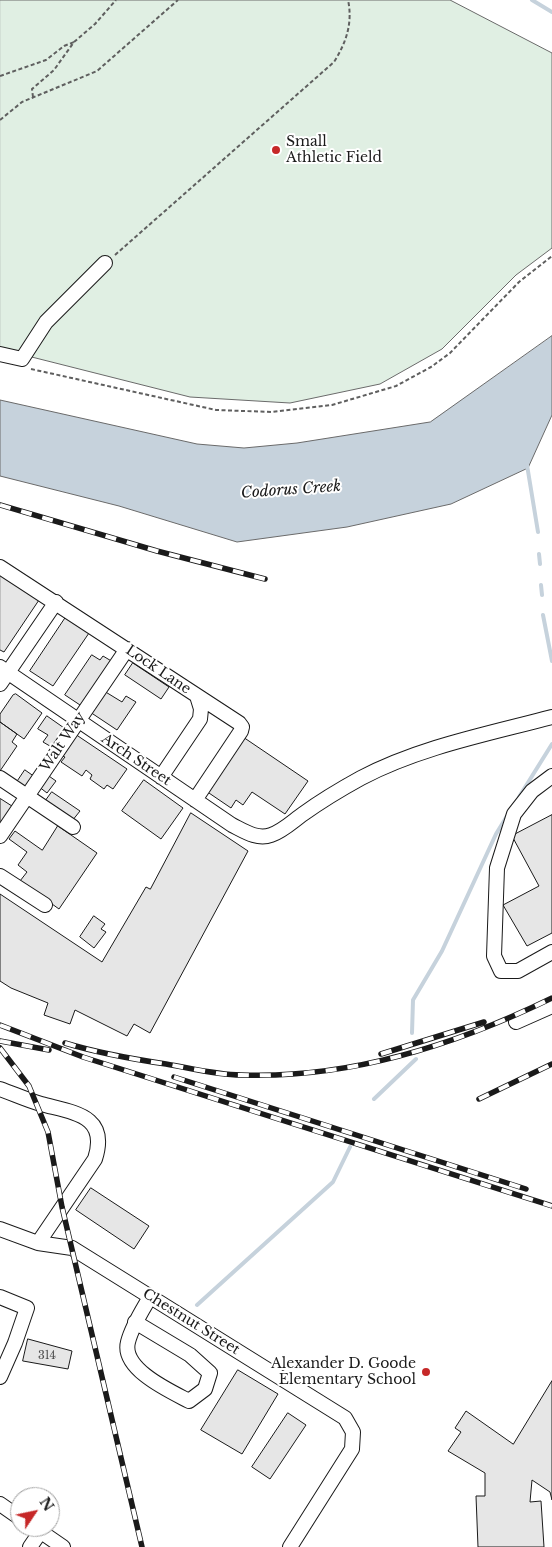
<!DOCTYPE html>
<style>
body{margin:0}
#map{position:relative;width:552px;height:1547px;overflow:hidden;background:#fff;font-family:"Libre Baskerville",serif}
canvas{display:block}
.north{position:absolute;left:10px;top:1487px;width:50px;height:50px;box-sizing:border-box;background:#fff;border:1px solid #a3a3a3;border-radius:50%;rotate:56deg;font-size:14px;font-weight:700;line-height:20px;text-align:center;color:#1a1a1a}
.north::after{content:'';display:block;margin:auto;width:18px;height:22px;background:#c62828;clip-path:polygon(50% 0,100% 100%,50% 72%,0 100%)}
</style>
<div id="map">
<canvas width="552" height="1547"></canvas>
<div class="north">N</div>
</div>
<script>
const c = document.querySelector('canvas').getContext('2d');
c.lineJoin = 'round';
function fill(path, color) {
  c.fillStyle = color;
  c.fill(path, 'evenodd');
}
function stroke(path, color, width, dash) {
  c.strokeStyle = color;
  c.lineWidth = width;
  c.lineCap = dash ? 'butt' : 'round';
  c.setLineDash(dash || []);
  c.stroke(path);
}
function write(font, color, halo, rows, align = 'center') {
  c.font = font + ' "Libre Baskerville",serif';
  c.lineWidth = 4;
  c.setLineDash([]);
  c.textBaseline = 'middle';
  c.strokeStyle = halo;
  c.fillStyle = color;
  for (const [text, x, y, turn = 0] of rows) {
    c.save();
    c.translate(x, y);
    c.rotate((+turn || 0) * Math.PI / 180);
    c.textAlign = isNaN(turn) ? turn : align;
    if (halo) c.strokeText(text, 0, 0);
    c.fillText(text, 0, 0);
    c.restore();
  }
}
const green = new Path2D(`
 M0,0H450L552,53V248L516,275L442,349L380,384L290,403L190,397L0,349Z`);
fill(green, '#e0efe3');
stroke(green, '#6a6a6a', 1);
const water = new Path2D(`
 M552,336V415L528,468L451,504L347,527L237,542L119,506L0,476V400L197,444L244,448L297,443L430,422Z`);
fill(water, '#c6d2dc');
stroke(water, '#6a6a6a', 1);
stroke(new Path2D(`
 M532,0L552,12
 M527,465L538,532
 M539,554L540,564
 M541,585L542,595
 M543,615L552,661
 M519,797L552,744
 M412,1033L413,1000L442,951L496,834L507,816
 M374,1099L416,1059
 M197,1305L333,1182L350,1147`), '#c6d2dc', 4);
const building = new Path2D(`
 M0,573L39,600L4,652L0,650Z
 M66,617L89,633L53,686L30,671Z
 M92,655L100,660L103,656L113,662L83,707L65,695Z
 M133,663L169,687L161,699L125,675Z
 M104,691L122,702L126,696L136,702L117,730L90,712Z
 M16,694L42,713L24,739L0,722V714L13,695Z
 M47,716L67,730L55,749L43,742L48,735L38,729Z
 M0,722L17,734L12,742L17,746L0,771Z
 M75,734L127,769L113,789L107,785L104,789L90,779L92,775L86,770L82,776L61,762L65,757L62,756Z
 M243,737L308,781L285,814L252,792L243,805L236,800L231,808L206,791Z
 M25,770L35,777L26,791L15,785Z
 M46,774L56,781L47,793L38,786Z
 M144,780L183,808L161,839L122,811Z
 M52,792L80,811L72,821L44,803Z
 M1,799L15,808L0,830V799Z
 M191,813L248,851L150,1033L134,1024L127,1036L75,1010L70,1024L44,1015L48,1003L11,988L0,981V894L102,962L146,887L150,889Z
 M552,815V933L527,946L503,905L539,886L512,836Z
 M58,826L97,853L59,909L20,881L27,872L18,865L27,852L9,839L15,831L42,850Z
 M94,916L105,924L101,929L106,932L94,948L80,937Z
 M91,1188L149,1226L134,1249L76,1210Z
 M28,1339L72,1351L68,1369L23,1361Z
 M238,1370L278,1394L242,1454L201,1430Z
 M552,1381V1500L550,1492L532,1480L530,1502L541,1501L544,1547H478L476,1496H485V1473L448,1451L461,1432L455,1428L466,1411L513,1444Z
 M288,1413L306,1425L270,1479L252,1467Z`);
fill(building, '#e6e6e6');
stroke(building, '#1a1a1a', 1);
const minor = new Path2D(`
 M0,354L22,359L46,322L105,263
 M0,567L239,723L242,727L241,731L195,800
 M0,667L232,825C244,831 257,840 271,835C283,831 293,821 303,814C321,801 341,789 361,778C420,747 488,734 552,717
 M0,684L56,602
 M552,776L532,791L514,814L497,868L494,956L501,971H518L552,952
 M161,777L200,719L201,709L197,696
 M0,778L73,827
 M0,836L127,649
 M0,876L45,905
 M516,1022L552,1006
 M0,1089C14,1094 27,1100 41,1104C74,1113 109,1115 95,1159L38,1243
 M0,1229L38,1243L72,1248L345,1418L353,1432L352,1449L290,1547
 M0,1297L27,1308L15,1343L0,1377
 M135,1322L190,1355L210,1373L205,1389L189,1401C170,1391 121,1369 128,1342C132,1326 142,1311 150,1297
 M0,1504L20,1518
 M34,1527L63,1547
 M30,1547L41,1531`);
stroke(minor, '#1a1a1a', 16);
stroke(new Path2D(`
 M0,76L46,60L64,46L74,42
 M33,97L32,89L54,70L74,42L95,24L116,0
 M0,120L22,102L97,71L178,0
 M115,255L334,62C346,43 353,23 348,0
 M31,369L216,410L272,412L332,405L396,386L431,367L450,353L519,282L552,256`), '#5f5f5f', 2, [4, 2.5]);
stroke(minor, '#fff', 14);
const rail = new Path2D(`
 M0,505L157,551L265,579
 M0,1025L83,1057L552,1206
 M0,1041L49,1050
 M65,1043C98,1053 132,1059 166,1064C190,1068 216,1075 241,1075C349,1079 456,1045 552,998
 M0,1048L29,1086L48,1132L62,1207L142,1547
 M381,1054L484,1022
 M174,1077L526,1189
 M479,1099L552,1064`);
stroke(rail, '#1a1a1a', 5.5);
stroke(rail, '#fff', 4, [11]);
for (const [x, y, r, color] of [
 [276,150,5,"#c62828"],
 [426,1372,5,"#c62828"]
]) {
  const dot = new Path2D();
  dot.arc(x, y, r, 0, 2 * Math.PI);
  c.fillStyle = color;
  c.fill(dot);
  stroke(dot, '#fff', 2);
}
write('11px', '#4d4d4d', null, [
 ["314",47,1356]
]);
write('14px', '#1a1a1a', '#fff', [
 ["Small",286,142],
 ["Athletic Field",286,158],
 ["Alexander D. Goode",416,1364,"right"],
 ["Elementary School",416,1380,"right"]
], 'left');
write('14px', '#1a1a1a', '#fff', [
 ["Lock Lane",158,670,34],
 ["Walt Way",63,742,-56],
 ["Arch Street",136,760,34],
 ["Chestnut Street",191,1322,32]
]);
write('italic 15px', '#1a1a1a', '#fff', [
 ["Codorus Creek",291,490,-4]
]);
</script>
